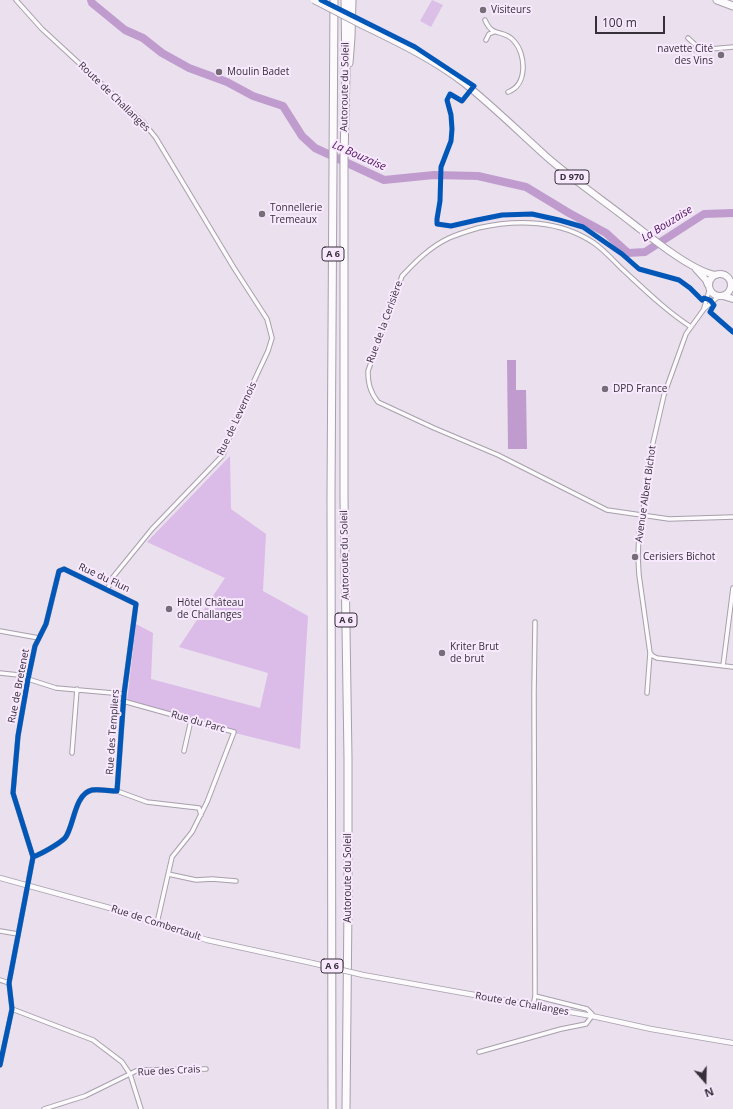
<!DOCTYPE html>
<meta charset="utf-8">
<style>
body{margin:0}
#map{position:relative;width:733px;height:1109px;overflow:hidden;background:#eae0ee;font-family:"Open Sans",sans-serif}
canvas{display:block}
.north{position:absolute;left:685px;top:1061px;width:40px;height:40px;-webkit-text-stroke:3px #f8e9fe;paint-order:stroke;rotate:160deg;font-size:11px;font-weight:700;line-height:16px;text-align:center;color:#372f3a}
.north::after{content:'';display:block;margin:auto;width:14px;height:18px;background:#372f3a;clip-path:polygon(50% 0,100% 100%,50% 72%,0 100%)}
.scale{position:absolute;left:595px;top:16px;width:70px;height:18px;box-sizing:border-box;border:2px solid #372f3a;border-top:0;padding-left:5px;font-size:12px;line-height:14px;white-space:nowrap;color:#372f3a;-webkit-text-stroke:3px #f8e9fe;paint-order:stroke}
</style>
<div id="map">
<canvas width="733" height="1109"></canvas>
<div class="north">N</div>
<div class="scale">100 m</div>
</div>
<script>
const c = document.querySelector('canvas').getContext('2d');
c.lineJoin = 'round';
function fill(path, color) {
  c.fillStyle = color;
  c.fill(path, 'evenodd');
}
function stroke(path, color, width, dash) {
  c.strokeStyle = color;
  c.lineWidth = width;
  c.lineCap = dash ? 'butt' : 'round';
  c.setLineDash(dash || []);
  c.stroke(path);
}
function write(font, color, halo, rows, align = 'center') {
  c.font = font + ' "Open Sans",sans-serif';
  c.lineWidth = 4;
  c.setLineDash([]);
  c.textBaseline = 'middle';
  c.strokeStyle = halo;
  c.fillStyle = color;
  for (const [text, x, y, turn = 0] of rows) {
    c.save();
    c.translate(x, y);
    c.rotate((+turn || 0) * Math.PI / 180);
    c.textAlign = isNaN(turn) ? turn : align;
    if (halo) c.strokeText(text, 0, 0);
    c.fillText(text, 0, 0);
    c.restore();
  }
}
fill(new Path2D(`
 M432,0L443,5L431,27L420,21Z`), '#dbbfe6');
fill(new Path2D(`
 M230,456L231,509L266,534L263,591L308,616L300,749L235,733L127,702L136,624L153,633L151,679L260,708L268,673L179,647L225,578L147,542Z`), '#dbbbe7');
fill(new Path2D(`
 M507,360H516V390H526L527,449H508Z`), '#c09cce');
stroke(new Path2D(`
 M91,0L92,3L125,30L143,38L162,53L189,68L227,82L253,96L283,106L302,136L315,148L384,180L434,175L478,176L526,187L569,213L606,233L628,253L645,252L704,214L733,213`), '#c09cce', 8);
const minor = new Path2D(`
 M16,0L42,29L144,123L156,138L234,268L267,319L272,338L268,351L238,415L223,455L152,529L113,577L107,590
 M485,20C493,39 503,28 514,41C526,54 528,85 508,92
 M688,38L700,49
 M486,40L489,34L494,32
 M681,48L699,50L733,47
 M718,297L704,309L686,334L664,395L652,447L644,505L639,533L638,557L639,575L650,653L653,656L657,658L733,667
 M704,308L709,291
 M691,327C665,310 644,289 621,268C613,260 604,250 594,243C560,220 517,219 478,228C468,231 458,234 449,238C430,247 416,261 402,276L368,371C368,383 370,392 378,402L434,428L498,455L607,510L669,519L733,517
 M0,631L39,638
 M723,666L733,588
 M0,673L28,676
 M28,679L56,688L124,694
 M647,693L650,653
 M123,701L234,732L207,802L192,832L172,857L157,923
 M184,751L191,720
 M72,753L77,689
 M117,791L147,802L199,808L201,815
 M168,874L196,880L212,879L236,881
 M0,931L18,934
 M0,980L9,983
 M533,1006L535,996L534,693L535,622
 M12,1009L93,1040L122,1062L130,1074L141,1109
 M479,1052L561,1029L586,1024L592,1016V1014L587,1009L535,996
 M0,1065L12,1009L9,983L33,857L13,793L18,736L28,679L35,646L46,624L59,571L64,569L136,604L124,694L117,791C110,791 100,789 92,790C74,794 74,827 65,838C59,844 41,854 33,857
 M44,1109L85,1096L138,1070L206,1069`);
const tertiary = new Path2D(`
 M0,878L117,910L207,940L312,963
 M363,975L592,1016L651,1029L733,1043`);
const primary = new Path2D(`
 M362,25C397,42 433,59 464,83C493,106 520,133 548,158C576,182 607,203 636,226C654,240 694,272 716,275
 M696,269L706,280L708,285
 M709 285a11 11 0 1 1 22 0a11 11 0 1 1-22 0Z
 M723,296L733,299`);
const motorway = new Path2D(`
 M345,0L346,74L344,157V497L348,758V905L346,1109
 M717,0L733,6
 M349,63L351,37L352,0
 M332,1109L331,497L334,0`);
stroke(minor, '#a7a0ab', 5.5);
stroke(tertiary, '#a7a0ab', 6);
stroke(primary, '#a7a0ab', 8);
stroke(motorway, '#a7a0ab', 9);
stroke(minor, '#fcfafc', 3.5);
stroke(tertiary, '#fcfafc', 4.5);
stroke(primary, '#fcfafc', 6);
stroke(motorway, '#fcfafc', 7);
const tertiaryBridge = new Path2D(`
 M312,963L363,975`);
const primaryBridge = new Path2D(`
 M314,0L362,25`);
stroke(tertiaryBridge, '#a7a0ab', 6, []);
stroke(primaryBridge, '#a7a0ab', 8, []);
stroke(tertiaryBridge, '#fcfafc', 4.5);
stroke(primaryBridge, '#fcfafc', 6);
stroke(new Path2D(`
 M321,0L415,47L474,86L462,101L450,94L447,100L451,115L452,129L451,141L441,167L440,201L437,219V224L451,226L477,220L502,215L532,214L559,220L583,227L622,254L639,269L679,280L690,288L702,300L704,298L710,300L714,305L710,312L733,332
 M0,1065L12,1009L9,983L33,857L13,793L18,736L28,679L35,646L46,624L59,571L64,569L136,604L124,694L117,791C110,791 100,789 92,790C74,794 74,827 65,838C59,844 41,854 33,857`), '#0057b8', 5);
for (const [x, y, r, color] of [
 [483,10,4,"#766d79"],
 [721,55,4,"#766d79"],
 [219,72,4,"#766d79"],
 [262,214,4,"#766d79"],
 [605,389,4,"#766d79"],
 [635,557,4,"#766d79"],
 [169,609,4,"#766d79"],
 [442,653,4,"#766d79"]
]) {
  const dot = new Path2D();
  dot.arc(x, y, r, 0, 2 * Math.PI);
  c.fillStyle = color;
  c.fill(dot);
  stroke(dot, '#f8e9fe', 1.5);
}
for (const [x, y, w] of [
 [572,177,34],
 [333,254,22],
 [346,620,22],
 [332,966,22]
]) {
  const box = new Path2D();
  box.roundRect(x - w / 2, y - 7, w, 14, 3);
  c.fillStyle = '#f8e9fe';
  c.fill(box);
  stroke(box, '#372f3a', 1);
}
write('bold 9px', '#372f3a', null, [
 ["D 970",572,177],
 ["A 6",333,254],
 ["A 6",346,620],
 ["A 6",332,966]
]);
write('10px', '#372f3a', '#f8e9fe', [
 ["Visiteurs",491,10],
 ["navette Cité",713,49,"right"],
 ["des Vins",713,61,"right"],
 ["Moulin Badet",227,72],
 ["Tonnellerie",270,208],
 ["Tremeaux",270,220],
 ["DPD France",613,389],
 ["Cerisiers Bichot",643,557],
 ["Hôtel Château",177,603],
 ["de Challanges",177,615],
 ["Kriter Brut",450,647],
 ["de brut",450,659]
], 'left');
write('10px', '#372f3a', '#f8e9fe', [
 ["Autoroute du Soleil",345,87,-89],
 ["Route de Challanges",114,97,44],
 ["Rue de la Cerisière",385,322,-70],
 ["Rue de Levernois",237,419,-65],
 ["Avenue Albert Bichot",646,494,-82],
 ["Autoroute du Soleil",345,555,-91],
 ["Rue du Flun",104,578,25],
 ["Rue de Bretenet",19,686,-79],
 ["Rue du Parc",198,722,16],
 ["Rue des Templiers",113,732,-86],
 ["Autoroute du Soleil",348,878,-90],
 ["Rue de Combertault",156,923,18],
 ["Route de Challanges",522,1004,10],
 ["Rue des Crais",169,1071,-3]
]);
write('italic 11px', '#4b0c5e', '#f8e9fe', [
 ["La Bouzaise",359,156,24],
 ["La Bouzaise",667,224,-32]
]);
</script>
